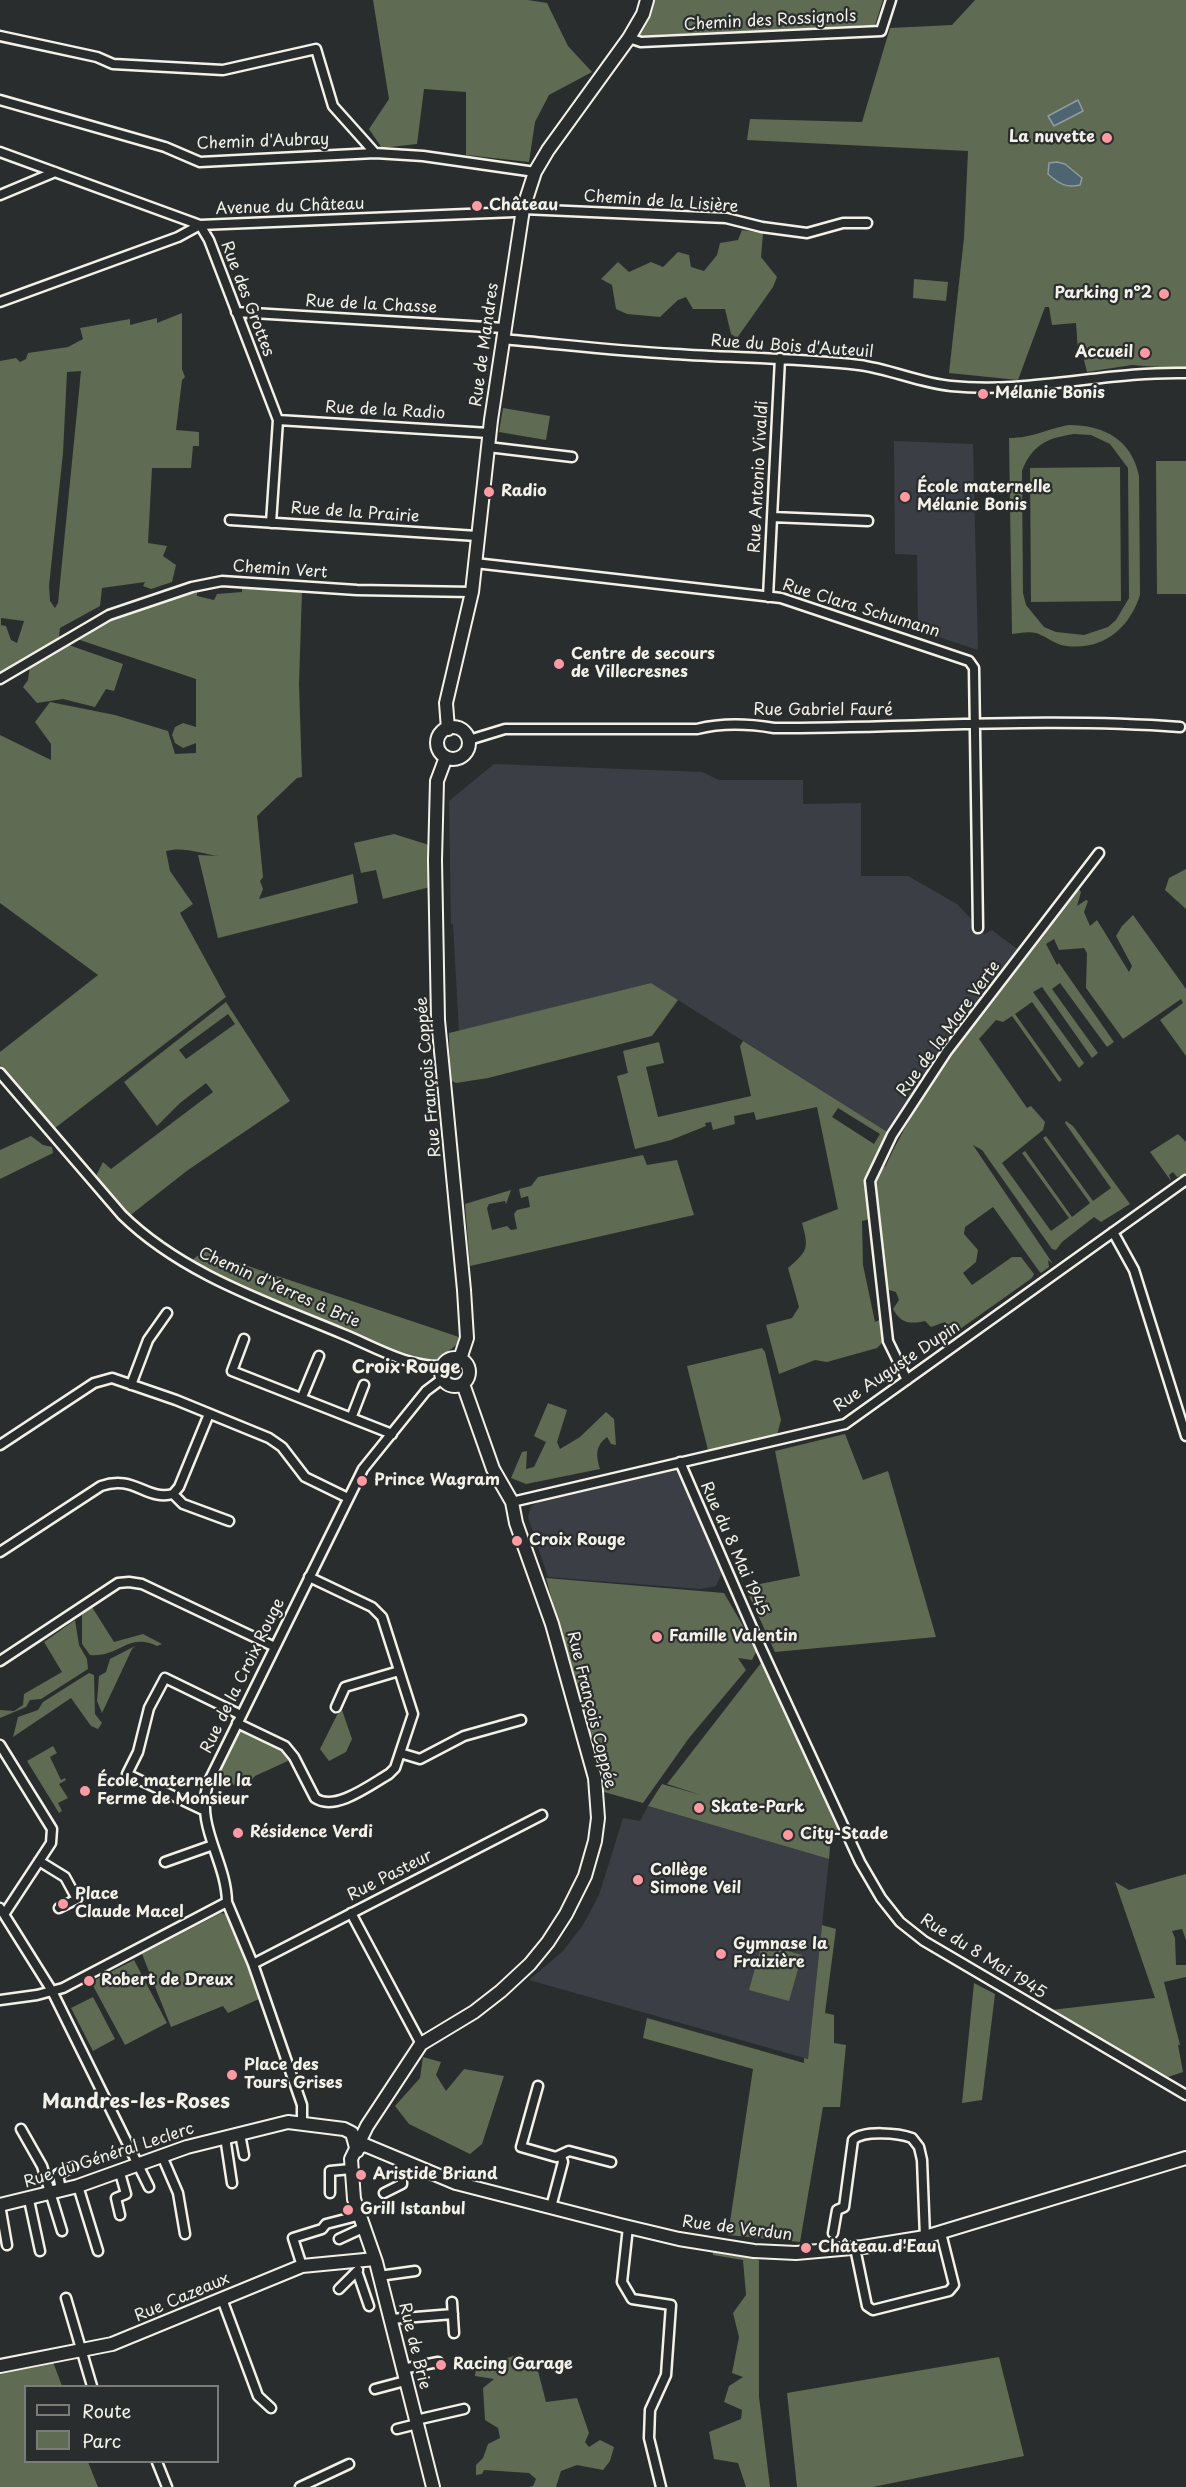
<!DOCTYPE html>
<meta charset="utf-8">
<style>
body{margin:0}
#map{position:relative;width:1186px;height:2487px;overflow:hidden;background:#2a2d2e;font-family:"Playpen Sans",sans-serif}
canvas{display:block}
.legend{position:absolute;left:24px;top:2385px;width:195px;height:78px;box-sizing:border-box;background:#2a2d2e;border:2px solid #7b7b78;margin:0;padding:8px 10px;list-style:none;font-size:18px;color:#f4f1e8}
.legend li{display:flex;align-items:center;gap:12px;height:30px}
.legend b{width:30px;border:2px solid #7b7b78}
</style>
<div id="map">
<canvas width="1186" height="2487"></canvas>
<ul class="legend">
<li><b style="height:8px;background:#2a2d2e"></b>Route</li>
<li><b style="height:16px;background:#5f6b52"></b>Parc</li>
</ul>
</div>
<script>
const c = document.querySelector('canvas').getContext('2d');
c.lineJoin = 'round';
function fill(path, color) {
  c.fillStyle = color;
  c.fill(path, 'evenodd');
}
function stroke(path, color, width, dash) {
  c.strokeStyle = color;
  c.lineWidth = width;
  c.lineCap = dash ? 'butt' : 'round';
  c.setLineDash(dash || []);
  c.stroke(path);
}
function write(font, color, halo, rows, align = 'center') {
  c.font = font + ' "Playpen Sans",sans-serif';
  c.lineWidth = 4.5;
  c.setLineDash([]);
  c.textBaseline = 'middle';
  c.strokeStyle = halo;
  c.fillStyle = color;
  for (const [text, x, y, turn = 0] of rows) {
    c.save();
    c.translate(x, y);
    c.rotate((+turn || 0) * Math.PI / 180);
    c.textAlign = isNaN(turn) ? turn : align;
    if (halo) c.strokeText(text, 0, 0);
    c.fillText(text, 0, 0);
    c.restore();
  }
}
fill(new Path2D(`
 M894,441L973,444L978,650L918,630L917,555L895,554Z
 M494,764L702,772L719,780H803V804L861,803V876H908L957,904L972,920L971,929L985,934L992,930L1020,951L999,978L987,980L981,988L984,996L889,1133L651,983L459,1032L453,924H451L449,801Z
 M680,1469L722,1573L716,1586L700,1589L548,1577L528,1517L531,1506L541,1501Z
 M648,1806L829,1859L808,2059L529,1980L563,1951L583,1925L599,1895L623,1818L640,1821Z`), '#3b3e44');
fill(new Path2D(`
 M373,0H528L547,3L568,46L592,72L549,95L535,122L529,162L466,155V92L424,89L417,144L382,148L369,129L389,99Z
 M650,0H883L875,25L637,36Z
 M975,0H1186V369L1132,365L1087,372L1083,356L1078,352L1076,323L1052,325L1049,307H1045L1018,380L949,373L964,238L968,151L747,140L750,119L862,122L890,28L952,25Z
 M742,230L763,233L761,257L777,277L773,287L737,338L731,334L725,309H693L686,297L678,300L660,317L627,314L616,309L612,285L601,279L618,262L629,272L651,262L663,267L678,252L689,255L691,267L704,271L717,255L720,243L738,240Z
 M914,279L948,282L946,301L913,298Z
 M182,313V369L185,377L182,380L176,430L199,432V446H193L191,468H152L148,543L167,546L163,556L176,565L172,582L151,589L143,586L145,582L102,588L100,606L60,628L59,637L48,652L31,656L24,667L0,682V361L16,358L20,362L26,359L28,353L68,347L83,339L80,328L130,319V325L157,318V323ZM81,371L58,603L55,608L50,601L49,586L63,453L67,372ZM1,618L24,621L17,643L11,640L6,626L1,625Z
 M503,408L550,416L546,440L499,432Z
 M1069,425C1104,425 1132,440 1139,476L1140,595C1129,630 1100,653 1061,645C1052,642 1045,636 1036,633C1029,631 1019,633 1012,634L1009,438C1033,438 1046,429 1069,425ZM1074,434L1091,435L1110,444L1128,468L1129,598L1116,620L1108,627L1084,635L1056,632L1044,627L1026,605L1023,593L1022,471C1032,445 1047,438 1074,434Z
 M1156,461H1186V594H1157Z
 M1120,467L1121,601L1031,602L1030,468Z
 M242,586L302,591L299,684L302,777L297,778L257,816L263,877L260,881L263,889L259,899L353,874L358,903L218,938L198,855L220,856C202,854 183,846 166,851L170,871L193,904L180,913L226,997L55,1128L0,1065V1052L98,975L0,903V735L51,760V744L35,722L50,702L115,715L168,731L175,754L196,753V743L183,748L175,743L172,735L175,727L183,723L196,727V679L74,638C114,617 153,603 197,591V596L214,600L217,594L242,592Z
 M66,644L123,664L114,691L106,689L95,707L63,699L37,703L23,687L28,680L30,666Z
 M394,834L429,845L430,887L383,899L376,870L361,873L354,843Z
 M1186,869V909L1165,890L1169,878Z
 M1078,888L1081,892L1077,906L1086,900L1088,901L1084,912L1090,926L1097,920L1129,972L1132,966L1116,936L1122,926L1133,915L1186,989V1056L1160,1020L1183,1003L1181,999L1123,1039L1086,988L1087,953L1084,948L1059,950L1054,939L1046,944L1057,965L1059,963L1114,1042L1107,1047L1060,983L1052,989L1098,1053L1092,1058L1042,987L1033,992L1084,1063L1079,1068L1032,1002L1015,1014L1062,1080L1059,1082L1012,1016L1003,1022L996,1020L979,1039L1027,1108L1031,1106L1045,1122L1043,1130L1002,1163L1051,1231L1069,1218L1022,1153L1025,1151L1072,1217L1090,1203L1043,1138L1046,1136L1093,1201L1111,1188L1065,1123L1066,1121L1073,1126L1130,1204L1101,1222L1094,1217L1062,1242L1056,1250L1052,1249L982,1150L973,1145L1053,1264L1048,1260L1049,1267L1041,1273L1039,1271L993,1207L965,1227L964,1234L978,1250L976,1262L963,1273L972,1285L1012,1257H1021L1034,1274L1032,1278L953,1334L945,1322L931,1327L925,1321C910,1324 901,1324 893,1309L899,1300L896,1292L886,1289L882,1275L883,1258L874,1247L870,1219L862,1221L863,1265L875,1322L882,1319L885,1340L877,1348L827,1362L815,1360L779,1374L766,1325L792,1318L799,1307L788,1268C808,1251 809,1248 802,1223L838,1209L817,1107L756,1120L754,1112L734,1116L735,1124L713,1130L711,1122L705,1123L706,1126L671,1140L635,1149L617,1076L628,1073L623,1051L659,1042L664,1063L646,1067L658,1117L751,1096L740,1046L743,1041L889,1133L875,1163L885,1167C933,1064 1009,978 1078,888ZM838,1108L880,1134L874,1144L832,1117Z
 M651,983L678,1000L652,1036L488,1078L456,1083L450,1080L449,1033Z
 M226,1002L290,1101L188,1170L128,1217L95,1178L103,1162L111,1169L213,1092L206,1083L180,1103L157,1126L124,1082ZM228,1014L235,1024L186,1059L179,1050Z
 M1178,1134L1186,1142V1174L1177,1177L1173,1172L1169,1175L1171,1181L1150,1152Z
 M31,1136L43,1145L52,1147L53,1153L0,1179V1150Z
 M643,1155L647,1165L677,1160L694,1215L470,1266L465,1204L511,1190L506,1204L505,1201L489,1204L487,1208L492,1230L507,1226L511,1230L517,1229L514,1214L517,1210L530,1207L528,1196L521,1198L519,1189L531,1186L538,1177Z
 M203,1251L459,1337V1343L434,1362L409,1358L189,1263Z
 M762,1348L765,1352L781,1420L777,1435L708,1450L687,1366Z
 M548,1403L567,1410L557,1442L560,1449L580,1437L606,1412L614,1419L616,1445L611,1444L607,1437C595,1446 596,1456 600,1469L526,1484L511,1478L522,1452L527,1451L526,1469L534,1467L546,1442L534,1436Z
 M845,1434L863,1480L888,1471L936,1637L775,1652L745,1587L800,1576L775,1451Z
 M546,1578L724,1593L757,1650L752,1660L738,1658L746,1670L689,1738L643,1803L604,1792Z
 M92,1607L114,1642L143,1634L162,1644L157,1646C128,1632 119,1658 90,1655L82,1644V1615Z
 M75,1620L79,1645L87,1659L88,1669L41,1699L30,1700L26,1707L0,1718V1710L14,1711L23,1705L24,1694L62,1672L44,1642Z
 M135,1646L132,1649L102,1713L97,1701L99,1676L106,1672L110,1659Z
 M761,1663L767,1666L839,1828L831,1835L829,1859L648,1806L662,1784L701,1795L667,1784Z
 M89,1673L94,1675L95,1714L102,1723L98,1729L91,1726L71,1698L13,1737L18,1717L38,1710L43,1702Z
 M341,1707L352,1739L346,1752L329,1761L320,1749Z
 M241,1727L284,1744L290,1760L255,1776L251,1781L227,1786L216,1784L226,1754Z
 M53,1746L57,1753L50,1757L61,1780L65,1778L66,1780L59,1784L68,1798L58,1803L62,1811L59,1813L27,1761Z
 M1186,1874V1940L1182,1929L1172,1931L1175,1938L1176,1965H1186V1977L1164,1982L1180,2045H1178L1183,2072L1168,2077L1054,2014L1051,2010L1155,1998L1115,1882L1129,1890Z
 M221,1913L226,1914L230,1919L259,1999L228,2013L223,2006L171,2027L142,1954Z
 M822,1925L836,1929L825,2013L834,2015V2043L846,2045L840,2107H823L800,2242L728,2235L753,2069L643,2038L647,2018L804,2063V2058L808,2059Z
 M762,1944L802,1955L789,2001L749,1990Z
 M134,1960L167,2023L125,2045L91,1982Z
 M974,1983L995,1994L982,2100L962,2103Z
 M93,1997L115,2039L93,2051L71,2008Z
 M423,2057L441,2062L436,2075L446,2091L464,2069L504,2076L482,2144L470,2154L409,2124L395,2106L420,2078Z
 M713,2249L759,2260V2397L770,2487H746L738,2463L714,2459L709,2432L741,2419L742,2410L724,2402L729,2386L743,2377L732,2373L739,2337L733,2313L746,2295L743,2260L713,2255Z
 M521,2354L538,2371L546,2402L577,2398L589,2433L585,2442L589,2447L600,2440L614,2447L610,2461L603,2470L577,2465L561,2471L556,2487H529L533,2486L536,2479L529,2473L484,2470L482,2474L476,2475V2465L483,2458L488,2444L500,2438L498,2428L485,2420L483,2388L494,2379L475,2376L476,2367Z
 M999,2357L1024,2456L873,2487H797L787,2393Z
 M53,2362L62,2386H26V2462H88L98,2487H0V2372Z`), '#5f6b52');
const water = new Path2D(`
 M1078,100L1083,111L1054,126L1048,116Z
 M1057,162L1065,164L1082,178L1080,185C1066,188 1059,184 1048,174L1049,163Z`);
fill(water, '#4d6471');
stroke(water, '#909ca1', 1.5);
const street = new Path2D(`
 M0,36L97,57L113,64L223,70L316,49L333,106L375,153
 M629,38L641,42L881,31L891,0
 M0,100L165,147L200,162L375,153L423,156L535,172
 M0,152L200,225L209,240L278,420L271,523
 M0,195L55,172
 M0,302L178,237L200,225L515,212L523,209L726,218L762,227L807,233L843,223H867
 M236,312L504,328
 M502,339C559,344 616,351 674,354C735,358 797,358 859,365C890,369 920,383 951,386C1030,394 1107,371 1186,373
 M278,420L489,433
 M488,447L572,457
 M772,517L868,521
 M230,520L477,536
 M475,563L781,598L969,661L974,668L978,928
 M768,597L780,358
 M0,679L109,615L192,587L222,581L357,590L472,592
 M469,740L505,729H697C721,723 750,724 774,728C908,728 1046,717 1180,727
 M0,1073L122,1215C182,1274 267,1302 343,1334C375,1347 407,1367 442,1366
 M1113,1232L1134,1270L1186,1436
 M244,1339L232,1371L392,1434
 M907,1380L888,1341L870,1181L892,1135L947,1051L1099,853
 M131,1385L148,1340L167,1313
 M302,1397L319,1356
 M352,1416L364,1385
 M0,1445L94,1383L112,1378L176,1400L269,1438L282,1447L305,1477L348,1498
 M680,1462L761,1648L860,1862L881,1898L900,1922L924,1941L1186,2095
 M173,1494L179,1487L209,1414
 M512,1502L845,1424L1186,1180
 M0,1552L101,1486C134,1474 146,1501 173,1494L183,1504L229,1521
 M0,1661L118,1583L129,1582L142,1584L275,1647
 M336,1707L345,1687L399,1671
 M237,1723L285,1746L294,1757L315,1798C335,1812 370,1785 389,1774L395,1768L413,1714L382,1617L372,1607L309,1577
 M0,1745L52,1829L51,1843L5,1913
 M400,1753L420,1759L464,1736L521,1720
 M203,1810L127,1774L138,1752L149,1708L165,1678L241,1715
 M39,1861L65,1877L77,1899L59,1908
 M165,1862L213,1845
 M227,1902L253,1964L302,2105V2123
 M0,1908L52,1991L149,2187
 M351,1913L421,2044
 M253,1964L542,1815
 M0,2000L37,1995L63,1988L227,1902C226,1859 195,1827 208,1783L363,1469L426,1391L442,1379
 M538,2086L521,2147L556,2157L569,2151L611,2162
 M21,2129L42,2166L62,2231
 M240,2134L244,2155
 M225,2137L232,2183
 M162,2156L178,2193L185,2234
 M120,2173L126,2194L116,2198L120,2215
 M78,2186L98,2251
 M61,2190L58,2174L73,2167
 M330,2193V2171L351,2169
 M384,2193L402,2184V2161
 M29,2200L40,2251
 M0,2205L7,2245
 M551,2207L563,2162L561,2155
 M628,2227L622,2282L632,2299L671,2305L666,2375L650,2410L649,2438L661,2487
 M833,2233L837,2210L844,2207L853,2140C863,2130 899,2133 912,2138L919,2147L922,2160L925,2237
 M339,2239L365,2227
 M855,2248L867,2306L873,2310L949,2291L954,2285L941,2233
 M302,2266L293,2238L322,2229L326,2224L361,2215
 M357,2271L369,2306
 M379,2276L415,2271
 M339,2289L358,2270
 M66,2298L92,2386
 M222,2299L258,2396L271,2408
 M452,2302L454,2333
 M391,2319L453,2314
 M402,2369L438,2362
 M375,2389L405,2381
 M416,2420L464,2409
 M397,2429L417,2424
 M157,2462L167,2487
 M300,2487L349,2464`);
const secondary = new Path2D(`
 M437 743a16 16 0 1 1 32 0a16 16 0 1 1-32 0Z
 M448,729L446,703L472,592L491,420L523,209L535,172L548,150L629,38L643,14L647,0
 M446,757L437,781L435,860L438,1020L464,1290L467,1338L460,1359
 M441 1372a14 14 0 1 1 28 0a14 14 0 1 1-28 0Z
 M357,2148L365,2145L456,2183L620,2225L679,2239L754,2251L796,2253L863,2247L925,2237L1186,2158
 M0,2205L78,2186L187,2147L288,2122L344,2129L352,2133L357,2151
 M0,2366L112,2344L302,2266L375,2259
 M433,2487L376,2262L354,2199L351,2159L367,2126L421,2044L474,2012L501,1991L530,1964L548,1942L566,1914L585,1876L595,1841L598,1818L595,1778L552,1624L516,1523L512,1502L493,1469L463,1384`);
stroke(street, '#f4f1e8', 13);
stroke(secondary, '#f4f1e8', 16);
stroke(street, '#2a2d2e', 8);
stroke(secondary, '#2a2d2e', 12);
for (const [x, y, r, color] of [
 [1107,138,6,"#ff9aa2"],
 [477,206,6,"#ff9aa2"],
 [1164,294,6,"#ff9aa2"],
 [1145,353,6,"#ff9aa2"],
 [983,394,6,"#ff9aa2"],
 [489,492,6,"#ff9aa2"],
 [905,497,6,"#ff9aa2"],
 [559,664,6,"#ff9aa2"],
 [362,1481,6,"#ff9aa2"],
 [517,1541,6,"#ff9aa2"],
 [657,1637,6,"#ff9aa2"],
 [85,1791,6,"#ff9aa2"],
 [699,1808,6,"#ff9aa2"],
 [238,1833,6,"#ff9aa2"],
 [788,1835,6,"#ff9aa2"],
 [638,1880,6,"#ff9aa2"],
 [63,1904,6,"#ff9aa2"],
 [721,1954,6,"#ff9aa2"],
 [89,1981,6,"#ff9aa2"],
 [232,2075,6,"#ff9aa2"],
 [361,2175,6,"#ff9aa2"],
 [348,2210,6,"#ff9aa2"],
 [806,2248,6,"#ff9aa2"],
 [441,2365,6,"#ff9aa2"]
]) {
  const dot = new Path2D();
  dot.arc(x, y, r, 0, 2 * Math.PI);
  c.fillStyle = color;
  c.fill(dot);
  stroke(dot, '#2a2d2e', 2);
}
write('16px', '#f4f1e8', '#2a2d2e', [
 ["Chemin des Rossignols",770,21,-3],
 ["Chemin d'Aubray",263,142,-2],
 ["Chemin de la Lisière",661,202,4],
 ["Avenue du Château",290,207,-2],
 ["Rue des Grottes",247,299,69],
 ["Rue de la Chasse",371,305,3],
 ["Rue de Mandres",485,345,-82],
 ["Rue du Bois d'Auteuil",792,347,4],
 ["Rue de la Radio",385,411,3],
 ["Rue Antonio Vivaldi",759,477,-87],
 ["Rue de la Prairie",355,513,4],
 ["Chemin Vert",280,570,4],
 ["Rue Clara Schumann",861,609,17],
 ["Rue Gabriel Fauré",823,711],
 ["Rue de la Mare Verte",949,1029,-54],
 ["Rue François Coppée",429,1077,-95],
 ["Chemin d'Yerres à Brie",279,1288,24],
 ["Rue Auguste Dupin",897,1367,-34],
 ["Rue du 8 Mai 1945",734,1549,66],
 ["Rue de la Croix Rouge",243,1676,-64],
 ["Rue François Coppée",591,1710,76],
 ["Rue Pasteur",390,1876,-27],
 ["Rue du 8 Mai 1945",983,1957,32],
 ["Rue du Général Leclerc",109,2156,-18],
 ["Rue de Verdun",737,2229,7],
 ["Rue Cazeaux",182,2298,-23],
 ["Rue de Brie",414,2346,76]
]);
write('bold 16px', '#f4f1e8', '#2a2d2e', [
 ["La nuvette",1095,138,"right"],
 ["Château",489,206],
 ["Parking n°2",1152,294,"right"],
 ["Accueil",1133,353,"right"],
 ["Mélanie Bonis",995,394],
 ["École maternelle",917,488],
 ["Mélanie Bonis",917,506],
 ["Radio",501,492],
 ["Centre de secours",571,655],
 ["de Villecresnes",571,673],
 ["Prince Wagram",374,1481],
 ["Croix Rouge",529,1541],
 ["Famille Valentin",669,1637],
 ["École maternelle la",97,1782],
 ["Ferme de Monsieur",97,1800],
 ["Skate-Park",711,1808],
 ["Résidence Verdi",250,1833],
 ["City-Stade",800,1835],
 ["Collège",650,1871],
 ["Simone Veil",650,1889],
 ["Place",75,1895],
 ["Claude Macel",75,1913],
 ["Gymnase la",733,1945],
 ["Fraizière",733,1963],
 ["Robert de Dreux",101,1981],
 ["Place des",244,2066],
 ["Tours Grises",244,2084],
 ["Aristide Briand",373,2175],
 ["Grill Istanbul",360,2210],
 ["Château d'Eau",818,2248],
 ["Racing Garage",453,2365]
], 'left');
write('bold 18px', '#f4f1e8', '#2a2d2e', [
 ["Croix Rouge",406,1368]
]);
write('bold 20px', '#f4f1e8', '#2a2d2e', [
 ["Mandres-les-Roses",136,2102]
]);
</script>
